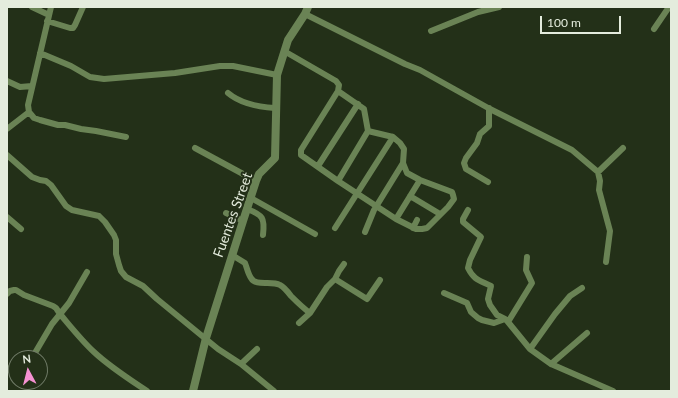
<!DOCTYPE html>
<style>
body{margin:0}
#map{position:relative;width:678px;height:398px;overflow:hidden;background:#233018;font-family:Lato,sans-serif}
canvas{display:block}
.frame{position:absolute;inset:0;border:8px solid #e4ecdd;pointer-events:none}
.north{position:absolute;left:8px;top:350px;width:40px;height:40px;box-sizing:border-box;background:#233018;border:1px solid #707b67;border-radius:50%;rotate:353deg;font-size:11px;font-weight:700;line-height:16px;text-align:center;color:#e4ecdd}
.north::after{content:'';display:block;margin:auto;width:14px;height:18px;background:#f591d2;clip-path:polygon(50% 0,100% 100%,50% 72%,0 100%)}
.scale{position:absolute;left:540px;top:16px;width:81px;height:18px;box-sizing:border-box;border:2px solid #e4ecdd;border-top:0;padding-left:5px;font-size:12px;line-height:14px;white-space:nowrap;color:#e4ecdd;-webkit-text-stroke:3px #233018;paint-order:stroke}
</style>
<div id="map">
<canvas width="678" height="398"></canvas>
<div class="frame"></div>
<div class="north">N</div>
<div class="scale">100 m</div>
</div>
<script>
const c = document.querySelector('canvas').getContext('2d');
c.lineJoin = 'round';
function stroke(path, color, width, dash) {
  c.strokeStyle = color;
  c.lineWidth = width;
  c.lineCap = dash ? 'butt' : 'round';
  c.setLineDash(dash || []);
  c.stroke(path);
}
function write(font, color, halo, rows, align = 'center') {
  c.font = font + ' Lato,sans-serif';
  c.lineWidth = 4;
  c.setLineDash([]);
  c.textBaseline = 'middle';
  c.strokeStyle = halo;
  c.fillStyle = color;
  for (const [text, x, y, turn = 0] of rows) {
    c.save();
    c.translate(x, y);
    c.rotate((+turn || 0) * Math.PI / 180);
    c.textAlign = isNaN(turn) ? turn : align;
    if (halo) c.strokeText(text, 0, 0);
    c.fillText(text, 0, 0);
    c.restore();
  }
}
stroke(new Path2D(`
 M32,7L49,15
 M51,7L28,105L29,112L34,118L40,120L58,125H65L81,129L96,131L126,137
 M305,14L405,64L420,70L490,109L572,150L598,172L600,181L599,190L610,231L606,262
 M47,21L70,28H73L75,25L83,7
 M654,29L669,7
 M431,31L478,12L499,7
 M284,51L336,81L339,85L338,91L301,150V155L338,181L396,219L416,229H422L427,228L448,207L454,199L453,195L452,192L420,180L407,173L403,163L404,149L400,143L393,137L368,131L364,109L338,91
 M40,53L71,66L90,77L104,79L175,73L220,66H233L277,75
 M7,81L20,87L32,86
 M228,93C241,104 259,107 275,108
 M7,129L29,112
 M195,148L256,181
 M7,155L32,177L40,180L46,181L51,185L66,206L72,210L99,216L105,222L114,235L116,240V254L119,265L121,271L126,277L143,286L157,299L218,349L241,364L274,391
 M318,166L358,104
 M598,172L623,148
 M338,181L368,131
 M488,182L466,169L464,163L466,158L477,143L480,134L489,126V108
 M410,196L440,214
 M251,198L315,234
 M247,209C263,215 265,218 263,235
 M468,210L463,219V222L481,237L470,260L468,268C474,280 479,280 491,286L488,299L490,305L497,315L505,319L508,322L530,349L551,364L613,391
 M226,213L243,221
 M7,217L21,229
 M396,219L420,180
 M335,228L393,137
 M413,228L417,220
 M365,232L374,210L403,163
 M232,255L245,263C247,268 248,274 251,278C256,287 271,280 280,285C284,287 288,292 291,296C297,302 303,308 310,313
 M335,279L367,299L380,280
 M444,293L467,303L471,312L478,318L482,320L494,323L505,319
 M7,294L10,291L14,290H16L24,295L53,306L56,308L60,314C71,327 82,341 94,352C110,367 129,379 147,391
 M508,322L532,283L526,270L527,257
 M299,323L310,313L327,287L335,279L339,271L344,264
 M530,349L555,314L570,296L582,288
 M32,358L52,324L69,303L87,272
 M241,364L257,349
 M551,364L587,333
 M7,368L16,375`), '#6a8355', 6);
stroke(new Path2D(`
 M193,391L206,338L243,221L256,181L259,174L275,158L277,75L288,40L305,14L308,7`), '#6a8355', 8);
write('14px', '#e4ecdd', '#233018', [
 ["Fuentes Street",233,215,-70]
]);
</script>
